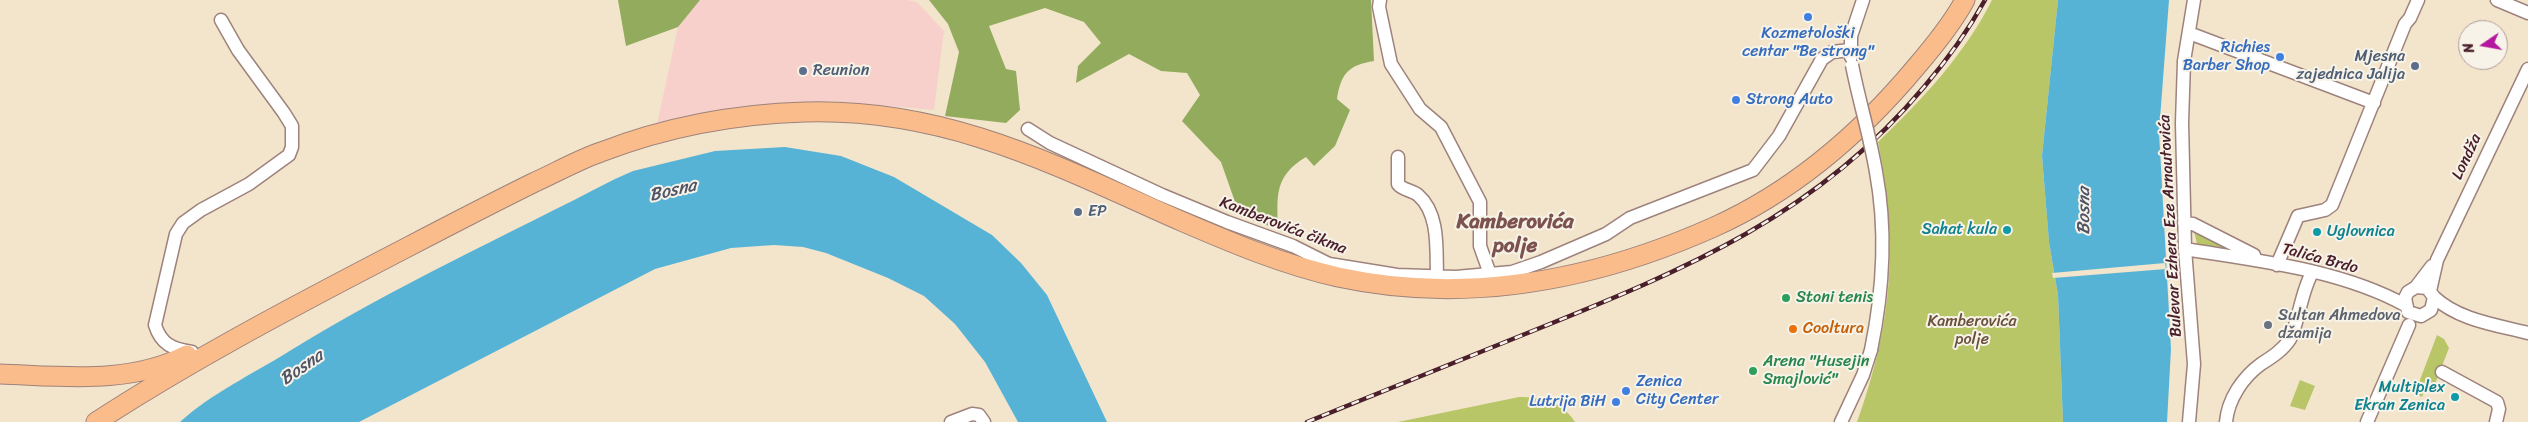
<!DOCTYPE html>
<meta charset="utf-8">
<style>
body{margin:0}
#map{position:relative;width:2528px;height:422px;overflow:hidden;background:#f3e5cc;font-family:Sriracha,sans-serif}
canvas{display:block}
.north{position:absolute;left:2458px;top:20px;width:50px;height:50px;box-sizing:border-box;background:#f7f3e8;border:1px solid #b29e9c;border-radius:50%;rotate:258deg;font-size:14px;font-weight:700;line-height:20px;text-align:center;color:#4a1f2b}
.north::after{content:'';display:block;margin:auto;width:18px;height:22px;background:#b5179e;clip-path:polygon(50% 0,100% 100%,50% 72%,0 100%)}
</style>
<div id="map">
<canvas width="2528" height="422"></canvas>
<div class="north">N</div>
</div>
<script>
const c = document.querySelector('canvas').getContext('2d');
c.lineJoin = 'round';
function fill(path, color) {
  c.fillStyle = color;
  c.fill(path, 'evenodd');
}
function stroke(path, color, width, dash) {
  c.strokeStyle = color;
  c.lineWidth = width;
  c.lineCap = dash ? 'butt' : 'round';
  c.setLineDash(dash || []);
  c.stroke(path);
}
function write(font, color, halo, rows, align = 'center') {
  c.font = font + ' Sriracha,sans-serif';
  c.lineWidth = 4;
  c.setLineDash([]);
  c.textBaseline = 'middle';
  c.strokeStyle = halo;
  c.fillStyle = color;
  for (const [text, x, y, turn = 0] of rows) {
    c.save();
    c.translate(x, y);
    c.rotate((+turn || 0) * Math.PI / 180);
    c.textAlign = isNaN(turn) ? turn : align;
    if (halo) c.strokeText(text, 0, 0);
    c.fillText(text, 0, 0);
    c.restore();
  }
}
fill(new Path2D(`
 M701,0H907L917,2L944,31L934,110L830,101L657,124L681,13Z`), '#f7d0cb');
fill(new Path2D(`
 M1992,0H2058L2042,156L2049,242L2058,295L2063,422H1857C1892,323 1899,246 1878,142C1921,101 1965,54 1992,0Z
 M2194,231L2236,252L2197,244Z
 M2437,335L2444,339L2449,348L2435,384L2428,382L2422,397L2415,393Z
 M2300,380L2315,386L2305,410L2290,406Z
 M1519,397C1542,397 1562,401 1575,422H1398Z`), '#b8c668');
fill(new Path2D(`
 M618,0H700L678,27L626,46Z
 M929,0H1371L1374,61C1349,65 1341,73 1337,99L1350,110L1335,146L1314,166L1306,157C1274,176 1277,196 1278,229L1240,216L1221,162L1182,121L1200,95L1187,73L1161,71L1129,54L1076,83L1078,66L1101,43L1084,22L1045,8L989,26L1006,69L1016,71L1020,110L1006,123L945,116L959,52L948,24Z`), '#92ab5c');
fill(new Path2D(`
 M2058,0H2169L2159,132L2171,349L2167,422H2063L2058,295L2049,242L2042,156Z
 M785,147L841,156L894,177L992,235L1021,263L1047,295L1107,422H1018L985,362L955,324L924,296L888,278L826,253L803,247L774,245L731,248L655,269L359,422H180C212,393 251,375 288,352C393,287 505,236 615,179L633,171L715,151Z`), '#57b3d5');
fill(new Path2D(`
 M2165,263L2166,269L2053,278L2052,273Z`), '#f3e5cc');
const minor = new Path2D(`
 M1380,0L1379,7L1391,64L1420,109L1441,127L1480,202V246L1490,274
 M2497,0L2528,13
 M2189,33L2374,103
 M1851,57V36L1863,0
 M1028,129L1050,143L1162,195L1227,222L1293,246L1329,264L1397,275L1456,277L1512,272L1541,262L1606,234L1630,218L1753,170L1779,136L1822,59L1832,52L1850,50
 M1398,157V184C1402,190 1412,190 1418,195C1440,214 1436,250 1437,277
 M2184,223L2193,224L2254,255
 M2185,249C2258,261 2339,269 2405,305
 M2277,265L2298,216L2325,210L2332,205L2405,24L2410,18L2418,0
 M2416,287L2427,288L2434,297L2431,310L2421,316L2408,312L2405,298L2408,292L2416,287L2432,266
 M2430,291L2437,260L2528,69
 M2434,297C2458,320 2497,325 2528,333
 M192,352C172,349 161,344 155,325L176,234L183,223L201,210L249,184L289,155L292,147V126L284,113L238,50L221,20
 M2442,372L2497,402L2499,409L2496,422
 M951,422L972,414L979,415L984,422
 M1841,422L1863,375L1871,350
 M2189,422L2194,364L2185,249L2182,123L2184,61L2194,0
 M2226,422C2228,399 2243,377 2261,364C2272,357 2283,350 2290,339C2299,321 2301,292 2312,273
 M2367,422L2409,325`);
const highway = new Path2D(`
 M0,374C62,376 129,385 187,355
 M96,422C187,363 281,313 377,263C429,236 482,208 535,182C557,172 578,160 601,152C666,127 735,114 805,112C947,108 1055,165 1181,221C1232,243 1284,265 1338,277C1467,305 1595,280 1714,227C1794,191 1860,134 1916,67C1934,46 1952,24 1965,0`);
stroke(minor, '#9e827c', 15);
stroke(highway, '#9e827c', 21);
stroke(minor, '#fff', 12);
stroke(highway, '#f9bc8a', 19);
const rail = new Path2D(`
 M1307,422C1383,391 1459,361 1535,330C1686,269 1816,216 1924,87C1947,60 1968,31 1985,0`);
stroke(rail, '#4a1f2b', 4.5);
stroke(rail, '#f7f3e8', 2.5, [8]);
const minorBridge = new Path2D(`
 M1852,65C1859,101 1870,136 1876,172C1887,231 1883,292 1871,350`);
stroke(minorBridge, '#9e827c', 15, []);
stroke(minorBridge, '#fff', 12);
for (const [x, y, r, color] of [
 [1808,17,5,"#3f7fe0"],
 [2280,57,5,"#3f7fe0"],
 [2415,66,5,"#5c6f8a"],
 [803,71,5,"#5c6f8a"],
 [1736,100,5,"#3f7fe0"],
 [1078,212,5,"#5c6f8a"],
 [2007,230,5,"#0f9aa8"],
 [2317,232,5,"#0f9aa8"],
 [1786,298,5,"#2e9e5b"],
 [2268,325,5,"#6b7280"],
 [1793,329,5,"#e8710a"],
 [1753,371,5,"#2e9e5b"],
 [1626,391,5,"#3f7fe0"],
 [2455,397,5,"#0f9aa8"],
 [1616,402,5,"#3f7fe0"]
]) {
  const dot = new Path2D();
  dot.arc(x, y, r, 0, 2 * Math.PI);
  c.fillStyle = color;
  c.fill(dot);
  stroke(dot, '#f7f3e8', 2);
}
write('16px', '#366cbe', '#f7f3e8', [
 ["Kozmetološki",1808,34,"center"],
 ["centar \"Be strong\"",1808,52,"center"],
 ["Richies",2270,48],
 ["Barber Shop",2270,66],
 ["Strong Auto",1746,100,"left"],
 ["Zenica",1636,382,"left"],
 ["City Center",1636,400,"left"],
 ["Lutrija BiH",1606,402]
], 'right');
write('16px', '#4e5e75', '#f7f3e8', [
 ["Mjesna",2405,57,"right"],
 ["zajednica Jalija",2405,75,"right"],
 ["Reunion",813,71],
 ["EP",1088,212]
], 'left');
write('16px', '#4a1f2b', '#f7f3e8', [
 ["Londža",2467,157,-65],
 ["Kamberovića čikma",1283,226,21],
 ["Bulevar Ezhera Eze Arnautovića",2171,226,-93],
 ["Talića Brdo",2320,259,15]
]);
write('16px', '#0d838f', '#f7f3e8', [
 ["Sahat kula",1997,230],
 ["Uglovnica",2327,232,"left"],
 ["Multiplex",2445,388],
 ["Ekran Zenica",2445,406]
], 'right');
write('16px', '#27864d', '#f7f3e8', [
 ["Stoni tenis",1796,298],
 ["Arena \"Husejin",1763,362],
 ["Smajlović\"",1763,380]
], 'left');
write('16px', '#5b616d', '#f7f3e8', [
 ["Sultan Ahmedova",2278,316],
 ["džamija",2278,334]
], 'left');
write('16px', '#6b513d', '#f7f3e8', [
 ["Kamberovića",1972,322],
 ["polje",1972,340]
]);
write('16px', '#c56008', '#f7f3e8', [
 ["Cooltura",1803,329]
], 'left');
write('italic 18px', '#4f5366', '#f7f3e8', [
 ["Bosna",673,191,-13],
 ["Bosna",2084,211,-90],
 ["Bosna",302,368,-35]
]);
write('bold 21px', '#7c514e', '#f7f3e8', [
 ["Kamberovića",1515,223],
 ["polje",1515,247]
]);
</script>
